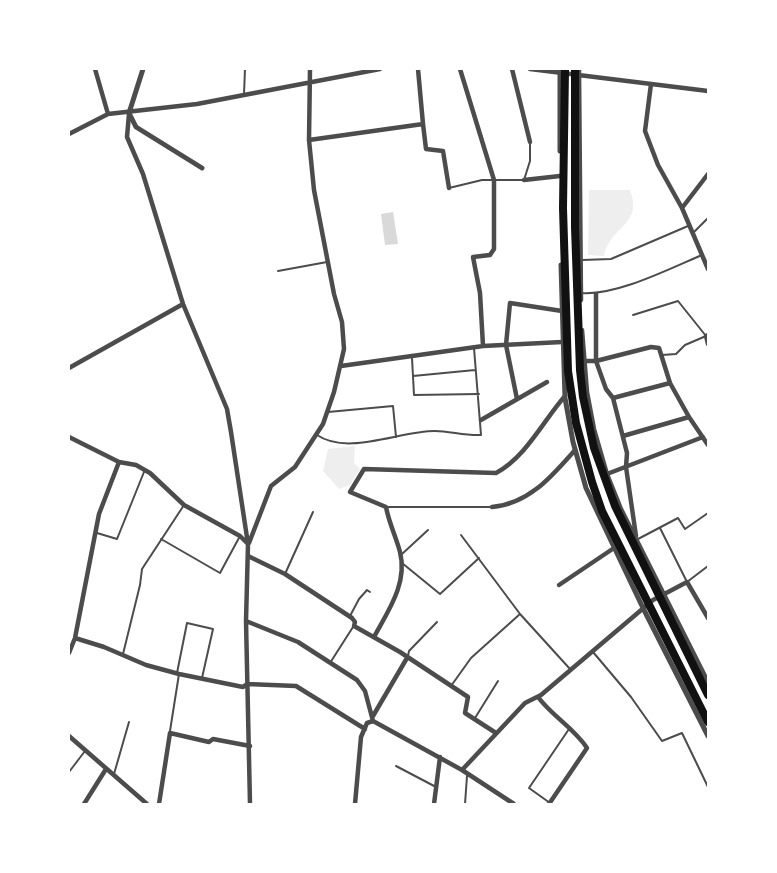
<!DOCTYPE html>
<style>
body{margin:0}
#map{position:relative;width:777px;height:873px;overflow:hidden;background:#fff;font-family:"Fira Sans",sans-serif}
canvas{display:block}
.frame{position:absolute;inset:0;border:70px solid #fff;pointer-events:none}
</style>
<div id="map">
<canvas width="777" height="873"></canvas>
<div class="frame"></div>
</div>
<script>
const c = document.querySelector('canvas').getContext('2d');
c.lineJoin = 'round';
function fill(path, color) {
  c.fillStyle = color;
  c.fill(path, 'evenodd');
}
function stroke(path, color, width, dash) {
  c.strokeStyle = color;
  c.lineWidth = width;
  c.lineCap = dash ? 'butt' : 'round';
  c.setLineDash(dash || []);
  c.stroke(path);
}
fill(new Path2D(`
 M589,190H630C644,225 609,227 604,256L588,255Z
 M355,446L354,463L360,469L350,485L339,489L323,471L328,449Z`), '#eee');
fill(new Path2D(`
 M393,212L398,244L385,245L381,214Z`), '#d9d9d9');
stroke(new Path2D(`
 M244,94L245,69
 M449,188L482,180H524L530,161V142
 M694,232L708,218
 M582,260L611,259L688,226
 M278,271L327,262
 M581,293C616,296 669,269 702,255
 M633,315L678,301L706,336L685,345L676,354L662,355
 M412,358L414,395L479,394
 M413,376L475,370
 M328,412L393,406L396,437
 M317,435C348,456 399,431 435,431C450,431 465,436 481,435L474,348
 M386,507H491
 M660,528L687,582L708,566
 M97,533L117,539L144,472
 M461,535L520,614L570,669
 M161,539L220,573L240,536
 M638,539L678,518L685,529L708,513
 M402,554L428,530
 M402,563L440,594L479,558
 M285,574L313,512
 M350,616L359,599L367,590L370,592
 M593,652L631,697L662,741L682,733L708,787
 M123,654L140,585L142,569L184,505
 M408,656L409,651L437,622
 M330,663L353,627
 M177,673L187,623L213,629L202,678
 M451,686L471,658L520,614
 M475,718L498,681
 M170,731L179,674
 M396,766L436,787
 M69,772L85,751
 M114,774L129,722
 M550,803L529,788L569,729
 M465,804L467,776`), '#4c4c4c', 2);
stroke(new Path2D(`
 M95,69L108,114
 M418,69L423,124
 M460,69L494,180V249L490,255L473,257L480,293L483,346
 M512,69L530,142
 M530,69L708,91
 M579,69L581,300
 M651,84L645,131L658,165L682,208L708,269
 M129,114L127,137L143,174L183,304L227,409L231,432L248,544L246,621L250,804
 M69,134L108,114L197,104L380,69
 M309,140L423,124L426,149L443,151L449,188
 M524,180L560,176
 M682,208L708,174
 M582,330L587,392L594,429L607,474L621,509L708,682
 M708,335L706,336L708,344
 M585,361H596V294
 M341,366L483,346L562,342
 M69,368L183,304
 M613,398L670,383
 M517,399L506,345L510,303L562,311
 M481,420L547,382
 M623,436L689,417
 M69,437L119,462L136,465L150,473L184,505L240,536L248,544
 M607,474L703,437
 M492,507C529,504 552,476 575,450
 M636,536L626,467L627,453L613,398L606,389L596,361L651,347L659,348L670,383L689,417L708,445
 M249,543L271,486L295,467L323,424L334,392L344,349L342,322L334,294L314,190L309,140L310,69
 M248,556L285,574L352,618L355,622L354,626L400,652L468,697L465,713L496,733
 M559,585L614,548
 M246,621L298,642L357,680L365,691L373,721
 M374,637C388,611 408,583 400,552C396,537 389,523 386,507L350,492L364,469L496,473C526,457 543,421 565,396
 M75,638L104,647L146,665L179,674L243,687L247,684L296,686L365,729
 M69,653L75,638L99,514L119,462
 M538,697C552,716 574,728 587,748L549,804
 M373,716L407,658
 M69,736L147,804
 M462,770L525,703L541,695L653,600L687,582L708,618
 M84,804L106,769
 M159,804L170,733L209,742L213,739L250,746
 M355,804L361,737L367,723L373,721L462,770L514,804
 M434,804L440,757`), '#4c4c4c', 4.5);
stroke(new Path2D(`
 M143,69L129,113L136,127L202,168
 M560,69V151
 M561,265L565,398L573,442L586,488L643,608L708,736`), '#4c4c4c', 5);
stroke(new Path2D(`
 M565,69L563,208L568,371L576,423L592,482L602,511L708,722
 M575,69V227L580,370L583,397L594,448L615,506L708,695`), '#111', 8);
</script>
